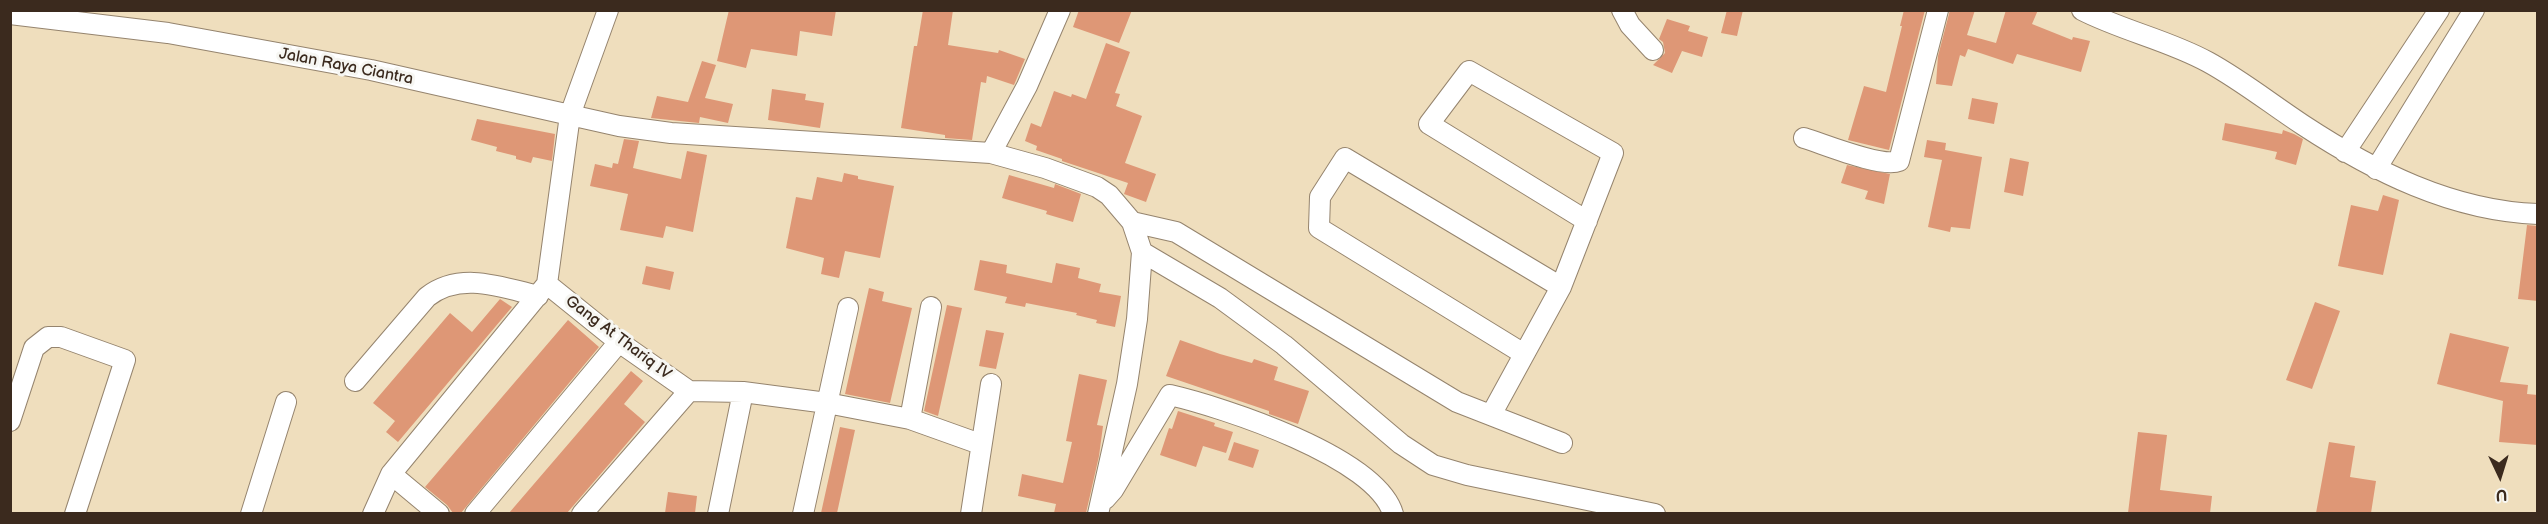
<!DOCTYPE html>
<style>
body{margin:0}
#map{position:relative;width:2548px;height:524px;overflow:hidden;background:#efdebd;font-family:"Balsamiq Sans",sans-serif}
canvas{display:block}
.frame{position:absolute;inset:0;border:12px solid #3b2a1e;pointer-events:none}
.north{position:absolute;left:2470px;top:446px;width:60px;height:60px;-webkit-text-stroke:4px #f6f6f2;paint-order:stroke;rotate:176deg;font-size:16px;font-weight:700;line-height:24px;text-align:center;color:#3b2a1e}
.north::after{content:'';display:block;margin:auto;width:21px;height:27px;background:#3b2a1e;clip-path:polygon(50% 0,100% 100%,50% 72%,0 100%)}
</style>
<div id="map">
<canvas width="2548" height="524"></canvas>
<div class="frame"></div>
<div class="north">U</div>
</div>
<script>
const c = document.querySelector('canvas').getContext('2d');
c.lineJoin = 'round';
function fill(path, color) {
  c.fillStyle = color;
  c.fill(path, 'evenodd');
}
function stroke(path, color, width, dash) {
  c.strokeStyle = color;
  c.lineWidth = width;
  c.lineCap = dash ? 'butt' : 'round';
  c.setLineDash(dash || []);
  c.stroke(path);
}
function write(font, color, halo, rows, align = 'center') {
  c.font = font + ' "Balsamiq Sans",sans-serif';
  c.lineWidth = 6;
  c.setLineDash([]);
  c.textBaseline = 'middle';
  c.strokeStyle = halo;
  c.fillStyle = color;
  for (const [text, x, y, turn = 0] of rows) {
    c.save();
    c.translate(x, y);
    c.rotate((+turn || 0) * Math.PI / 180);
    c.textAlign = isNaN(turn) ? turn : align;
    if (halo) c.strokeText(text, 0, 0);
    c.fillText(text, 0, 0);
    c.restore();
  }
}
fill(new Path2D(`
 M729,10H836L832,36L800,31L797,56L751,49L746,68L717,61Z
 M923,10H953L948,45L998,53L999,50L1025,59L1014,85L987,76L986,83L981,82L972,140L945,138V135L901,128L914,46H917Z
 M1079,10H1132L1119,43L1073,27Z
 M1727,10H1743L1737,36L1721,33Z
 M1904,10H1925L1889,150L1848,140L1864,86L1886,92L1902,26H1900Z
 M1950,10H1975L1967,35L1996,43L2006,10H2038L2032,24L2072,40L2073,37L2090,41L2081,72L2017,54L2013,64L1968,49L1965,57L1960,55L1952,86L1936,84L1938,56Z
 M1667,19L1690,26L1688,31L1708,37L1702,57L1682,51L1672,73L1653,65L1665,53L1663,42L1659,39Z
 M1106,43L1130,52L1115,93L1120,94L1116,106L1142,116L1125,163L1156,174L1146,202L1124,194L1128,183L1062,161V159L1036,150L1037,146L1025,141L1031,123L1041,127L1054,91L1071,97L1072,94L1086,99Z
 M702,61L716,65L705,98L733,104L728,123L700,117L699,123L651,118L657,96L688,102Z
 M772,89L806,94L805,100L824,103L820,128L768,120Z
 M1972,98L1998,103L1994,124L1968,119Z
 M477,119L555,134L552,161L533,157L531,163L516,159V156L496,151L497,147L471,140Z
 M2225,123L2282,134L2283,130L2294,134L2303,139L2296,165L2275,159L2277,152L2222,140Z
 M624,139L639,141L633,168L681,179L687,151L707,155L693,232L666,226L663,238L620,230L628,194L590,186L595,164L612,168L613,163L618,164Z
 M1927,140L1946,143L1945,150L1982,157L1970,229L1951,227L1950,232L1928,227L1942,160L1924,157Z
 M2010,158L2029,162L2023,196L2004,192Z
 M1847,165L1890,174L1884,204L1865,199L1868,191L1841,183Z
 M844,173L858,176V179L894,186L880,258L845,251L839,278L821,274L824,258L786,248L796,197L812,200L817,177L842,182Z
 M1009,175L1054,188L1055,184L1081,194L1073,222L1046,214L1047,211L1002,198Z
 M2383,195L2399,200L2383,275L2338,266L2351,205L2378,211Z
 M2527,225L2538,226V301L2518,299Z
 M980,260L1007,265L1006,273L1052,283L1056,263L1080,268L1078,278L1101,284L1099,292L1121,296L1115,327L1096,323L1097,320L1076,315L1077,313L1026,303L1025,307L1005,303L1007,297L974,290Z
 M646,266L674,272L670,290L642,284Z
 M869,288L884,292L882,301L912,308L890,403L845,394Z
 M500,299L512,307L398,442L386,432L395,421L373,403L450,313L472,332Z
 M2315,302L2340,311L2312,389L2286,380Z
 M947,305L962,308L938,416L924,411Z
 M568,320L599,347L461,513H453L447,505L425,487Z
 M986,330L1004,333L996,369L979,366Z
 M2450,333L2509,347L2500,382L2528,385L2527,394L2538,395V445L2499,442L2503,401L2437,384Z
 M1180,340L1220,354L1252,363L1254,359L1278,367L1274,380L1309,391L1298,424L1269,414V411L1166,376Z
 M631,371L643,381L624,404L645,422L617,455L567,513H509Z
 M1079,374L1107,380L1097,425L1103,426L1099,456L1086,513H1054L1056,504L1018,496L1022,474L1063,483L1072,442L1066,441Z
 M1178,411L1215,423L1214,426L1233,432L1226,453L1203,446L1196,467L1160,455L1169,428L1172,429Z
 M840,427L855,430L837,513H821Z
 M2138,432L2167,435L2160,490L2212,496L2210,513H2128Z
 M1234,442L1259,450L1253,468L1228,460Z
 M2329,442L2355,446L2350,477L2376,481L2371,513H2316Z
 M668,492L697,496L695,513H665Z`), '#de9776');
const minor = new Path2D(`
 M1622,10L1630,25L1653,50
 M2082,10C2123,31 2168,40 2208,62C2241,80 2271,104 2303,125C2373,171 2452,211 2538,214
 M10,14L168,33L371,70L570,115L608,10
 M1804,138C1824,144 1881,168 1899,161L1938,10
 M2345,152L2439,10
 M991,153L1027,86L1060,10
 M2376,169L2474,10
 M1132,222L1176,232L1457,402L1562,443
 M1142,252L1220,298L1284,345L1401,444L1433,465L1467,475L1655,514
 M547,284L619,342L689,391
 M1524,354L1319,228L1320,197L1345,158L1561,287
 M355,381L427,297C460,271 501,287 538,296
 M1491,415L1561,287L1613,153L1469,71L1429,124L1587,221
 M910,419L931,307
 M10,421L34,348L48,337H61L125,360L75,514
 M391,474L439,514
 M1105,499L1113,490L1170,395C1222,407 1377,457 1393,514
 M251,514L286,402
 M373,514L391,474L547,284L570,115L619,126L671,133L991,153L1045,168L1097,187L1109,195L1132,222L1142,252L1137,319L1127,384L1098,514
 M475,514L619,342
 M582,514L689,391L743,392L827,403L910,419L980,444
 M718,514L743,392
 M803,514L848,308
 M971,514L991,384`);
stroke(minor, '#95846e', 22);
stroke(minor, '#fff', 20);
write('16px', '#3b2a1e', '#f6f6f2', [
 ["Jalan Raya Ciantra",346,67,11],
 ["Gang At Thariq IV",618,338,37]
]);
</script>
